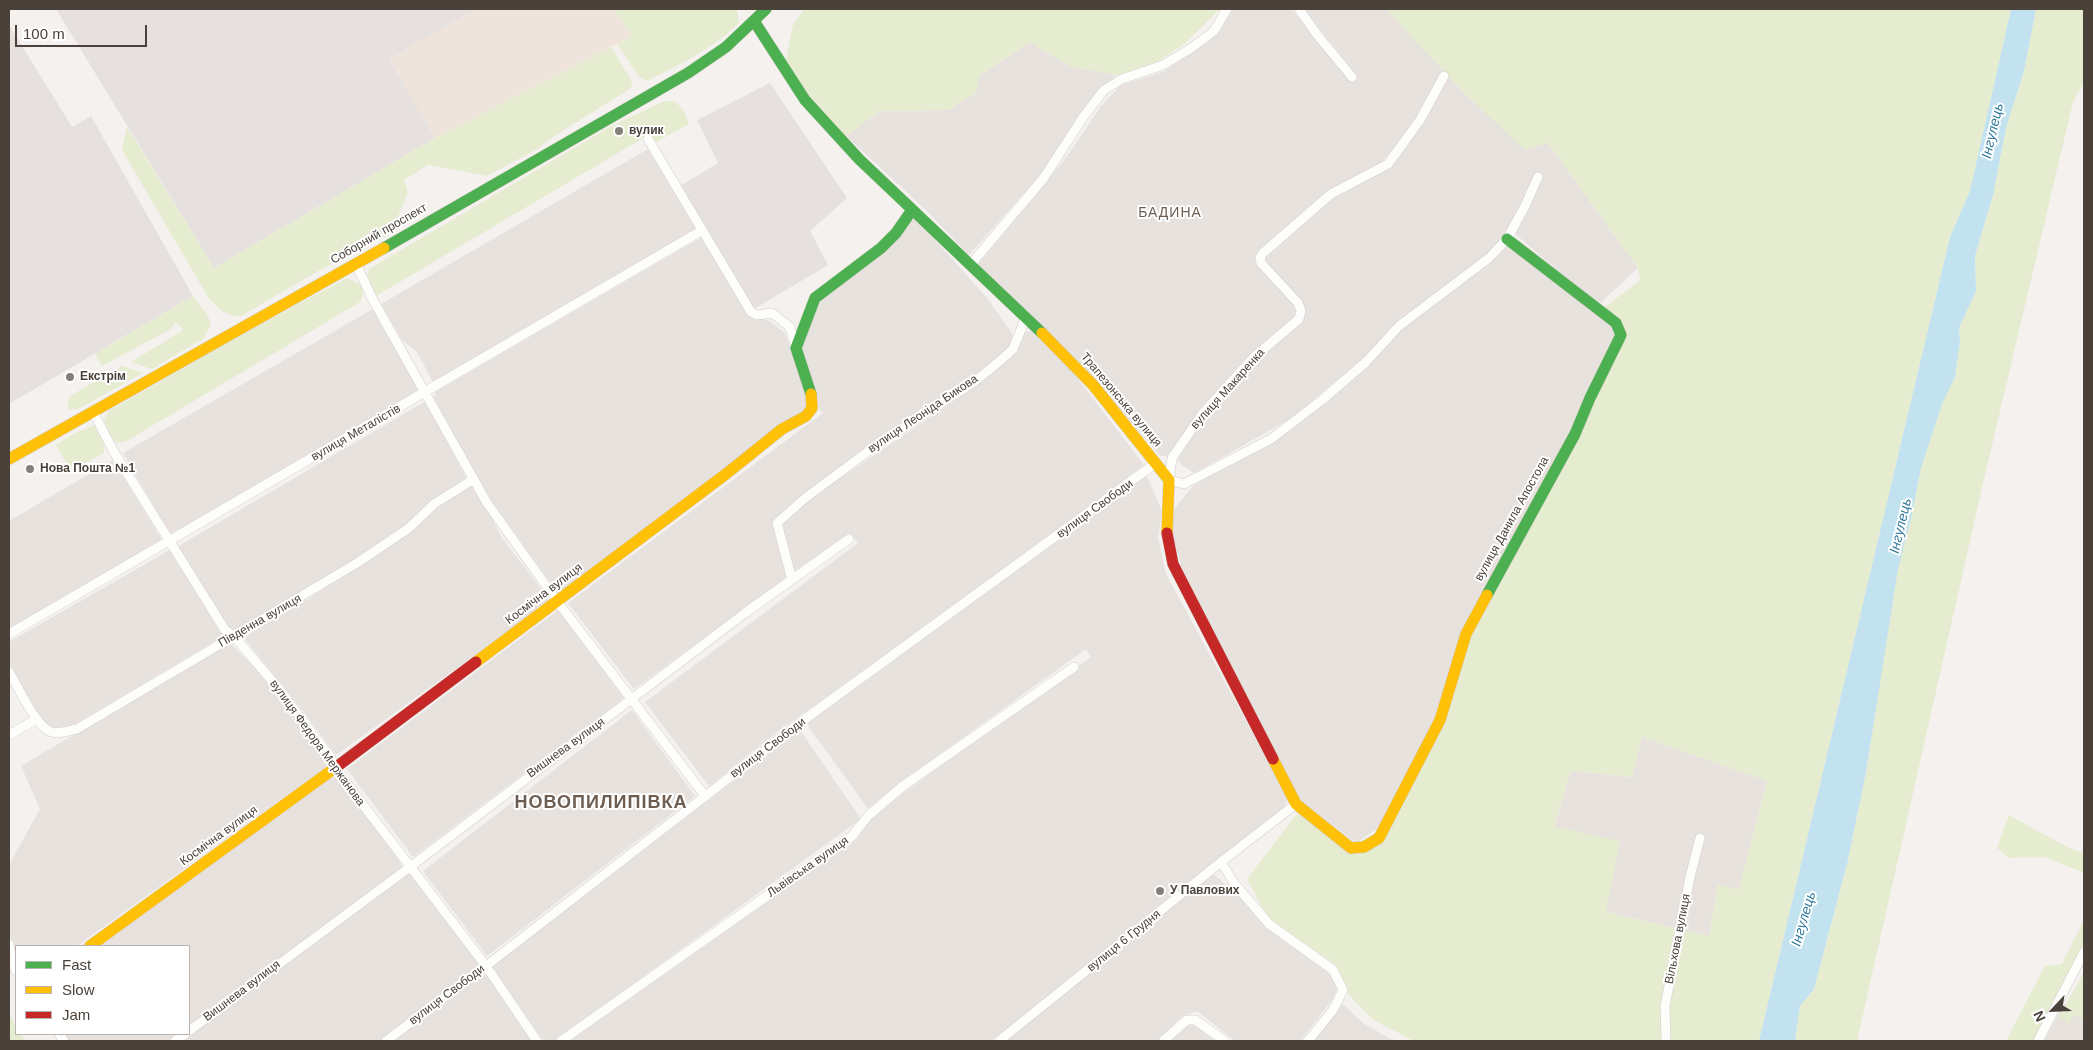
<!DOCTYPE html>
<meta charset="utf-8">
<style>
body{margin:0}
#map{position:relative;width:2093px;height:1050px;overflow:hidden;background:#f4f1ee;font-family:Arial,sans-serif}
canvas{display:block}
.frame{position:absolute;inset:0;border:10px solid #4a423a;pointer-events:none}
.legend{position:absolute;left:15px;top:945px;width:175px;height:90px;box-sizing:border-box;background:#fff;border:1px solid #b7b3b0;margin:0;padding:6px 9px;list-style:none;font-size:15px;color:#4a423a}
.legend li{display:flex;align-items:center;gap:10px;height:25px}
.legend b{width:25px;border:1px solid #b7b3b0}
.north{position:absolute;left:2028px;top:985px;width:50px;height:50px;-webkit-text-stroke:4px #fff;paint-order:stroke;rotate:245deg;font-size:14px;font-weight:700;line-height:20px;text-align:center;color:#4a423a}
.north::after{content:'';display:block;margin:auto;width:18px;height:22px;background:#4a423a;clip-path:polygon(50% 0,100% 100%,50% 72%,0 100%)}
.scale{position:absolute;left:15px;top:25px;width:132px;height:22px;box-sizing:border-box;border:2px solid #4a423a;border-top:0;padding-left:6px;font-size:15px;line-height:18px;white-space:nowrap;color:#4a423a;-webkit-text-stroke:4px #fff;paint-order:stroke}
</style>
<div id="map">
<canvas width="2093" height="1050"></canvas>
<div class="frame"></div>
<ul class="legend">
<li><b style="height:6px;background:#4caf50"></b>Fast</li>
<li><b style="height:6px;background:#ffc107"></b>Slow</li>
<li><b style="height:6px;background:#c62828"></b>Jam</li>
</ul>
<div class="north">N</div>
<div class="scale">100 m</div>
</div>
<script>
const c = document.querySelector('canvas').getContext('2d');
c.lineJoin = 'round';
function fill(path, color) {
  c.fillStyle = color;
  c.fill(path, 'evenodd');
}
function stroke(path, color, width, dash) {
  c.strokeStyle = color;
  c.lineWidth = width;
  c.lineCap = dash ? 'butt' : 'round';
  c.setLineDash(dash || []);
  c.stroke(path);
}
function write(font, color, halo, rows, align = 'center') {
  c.font = font + ' Arial,sans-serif';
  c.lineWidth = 4;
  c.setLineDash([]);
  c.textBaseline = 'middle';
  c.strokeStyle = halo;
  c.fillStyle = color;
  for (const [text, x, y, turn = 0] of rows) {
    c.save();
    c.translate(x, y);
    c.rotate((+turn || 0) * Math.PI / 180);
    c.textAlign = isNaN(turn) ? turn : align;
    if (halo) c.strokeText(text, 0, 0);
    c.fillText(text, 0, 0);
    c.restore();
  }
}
fill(new Path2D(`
 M1233,9H1291L1353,82L1358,77L1304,9H1386L1444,71L1411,127L1382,162L1328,192L1283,230L1255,257L1256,264L1293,304L1296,310L1293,319L1252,354L1200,410L1168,457L1159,455L1083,366L978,264L1065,159L1101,106L1121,85L1163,72L1191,53L1218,34Z
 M1030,42L1069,66L1116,75L1099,92L1049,165L969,255L928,212L846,136L880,111L949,110L976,92L980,75Z
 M1448,75L1467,96L1548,143L1638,268L1598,305L1514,233L1523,202L1505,235L1485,258L1290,419L1194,473L1181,464L1177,457L1212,409L1254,360L1303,311L1262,259L1333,196L1357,185L1391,167Z
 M648,149L697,231L433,382L417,352L402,340L381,304Z
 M910,220H914L926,230L988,299L1013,335L1010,347L970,381L913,415L807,491L773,521L787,577L634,689L568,603L823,413L818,407L799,346L818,300Z
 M702,237L750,314L771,322L785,333L810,397L809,407L559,594L484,490L434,398L435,392Z
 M1508,246L1615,328L1614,339L1437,717L1379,827L1356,843L1299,799L1182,568L1172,534L1174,509L1193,486L1235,460L1369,364L1402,329L1490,263Z
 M373,309L421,392L171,536L123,453Z
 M1031,331L1063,359L1144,465L975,592L781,729L709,786L645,702L858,543L850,533L795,571L782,525L811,498L963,395L1015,353L1023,332Z
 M426,401L466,478L428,504L404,527L297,596L279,603L235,632L229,629L177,547Z
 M113,460L162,540L9,630V521Z
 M1146,474L1162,511L1158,537L1166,574L1288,798L1283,810L1202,871L991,1041H569L857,839L871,818L914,785L1091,657L1086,649L904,780L868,809L806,723Z
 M469,484L476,487L502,538L550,601L336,755L303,711L244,638L299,601L308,599L410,533L434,506Z
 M170,550L223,636L75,724L59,729H52L40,719L9,663V642Z
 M558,610L624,698L413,857L347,769Z
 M230,643L273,686L330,764L77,946H16V950L9,934V865L40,809L21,766Z
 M632,710L695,796L487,956L423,871Z
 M800,730L861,819L554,1041L542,1039L492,967Z
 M1642,737L1767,781L1739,890L1718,885L1709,936L1606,912L1554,827L1571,771L1632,777Z
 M337,777L399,860L402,866L400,872L189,1027V946H97L329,779Z
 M409,873L415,875L478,959L479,964L477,969L381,1041H182Z
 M1212,873L1332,974L1337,989L1333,999L1300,1041H1235L1197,1011L1181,1017L1158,1041H1006Z
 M483,975H489L535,1041H394Z
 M2084,998V1041H2044L2063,1005Z
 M1343,1004L1364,1024L1394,1041H1313Z
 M1186,1024L1194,1025L1216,1041H1168Z
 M62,1034H179L169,1041H68Z`), '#e7e2dd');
fill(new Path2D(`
 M476,9H613L632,36L435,138L389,59Z`), '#eee4db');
fill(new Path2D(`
 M56,9H476L389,59L435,138L214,268Z
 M9,25L72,127L91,116L193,296L9,404Z
 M770,83L847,198L810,231L828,265L754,309L680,186L718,163L697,120Z`), '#e6e1de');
fill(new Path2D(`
 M613,9H737L739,23C713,49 680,64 647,81L639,77L617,44L632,36Z
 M804,9H1220L1183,45L1147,68L1116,75L1069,66L1030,42L980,75L976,92L949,110L880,111L846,136L809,95L786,59L793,25Z
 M1386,9H2011L1970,191L1950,237L1759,1041H1414L1372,1019L1349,995L1337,966L1268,918L1247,879L1295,816L1304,814L1349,850L1380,840L1444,723L1468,635L1623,335L1604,308L1640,280L1638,268L1548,143L1525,150L1467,96ZM1642,737L1767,781L1739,889L1718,885L1709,936L1606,912L1620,841L1554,826L1571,771L1632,777Z
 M2036,9H2084V82L2073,102L1984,479L1857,1041H1795L1800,1006L1814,989L1848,860L1866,772L1897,569L1911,519L1921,468L1942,403L1955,377L1960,342L1959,328L1976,291L1975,256L1993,195L2006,128L2024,71Z
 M611,47L632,81L631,88L556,135L537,149L487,176L428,165L404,180L408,192L391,234L325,267L241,316C225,317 218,308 208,297L122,150L127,127L214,268L435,138Z
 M664,101H675L684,111L689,124L656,142L650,134L376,296L367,278L369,269L608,128Z
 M347,278L362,286L363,295L360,302L125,442L117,443L112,439L104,420L109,411L240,336Z
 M193,296L207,314L211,324L204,338L152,369L131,362L182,331V328L175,322L171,329L102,366L95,354Z
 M122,366L143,373L78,409L70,410L67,405L70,396Z
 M95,425L104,444V453L71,471L56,445L75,433Z
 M2009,815L2067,847L2084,853V873L2045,857L2009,858L1997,848Z
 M2084,920V945L2035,1041H2006L2045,966L2062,964Z
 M2084,972V1019L2075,1015L2071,1017L2070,1023L2058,1018Z
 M9,1014L16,1026V1034H21L25,1041H9Z`), '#e5ecd0');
fill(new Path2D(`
 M2011,9H2036L2024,71L2006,128L1993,195L1975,256L1976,291L1959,328L1960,342L1955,377L1942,404L1921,468L1911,519L1898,569L1866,772L1848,860L1814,989L1800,1006L1795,1041H1759L1950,237L1970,191Z`), '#c2e2ef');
const street = new Path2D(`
 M1299,9L1318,36L1352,77
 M1444,76L1420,120L1388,164L1331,194L1263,253L1260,258L1261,263L1298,303L1301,311L1299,319L1253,358L1203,413L1172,458L1169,480L1184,484L1271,439L1322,400L1366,362L1399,326L1489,258L1507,239L1524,208L1538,177
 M648,139L751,312L757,315L772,313L790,327L796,348
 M356,264L373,300L487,503L557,601L705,796
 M971,264L1043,179L1084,116L1104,90L1122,79L1163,65L1190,49L1214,31L1227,9
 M93,412L114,452L225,630L234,636L279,689L331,758L335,768L486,966L537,1041
 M792,580L777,523L804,499L878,444L974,382L1000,361L1013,349L1026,317
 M9,634L701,231
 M9,672C18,686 34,723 49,731C57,735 68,731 77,729L357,563L409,528L434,504L474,479
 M9,735L37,719
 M1221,862L1234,883L1269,924L1333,970L1343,990L1333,1010L1308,1041
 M9,944L12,960L16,971
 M189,1031L410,867L745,613L849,539
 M59,1034L64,1041
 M175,1041L185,1034
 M386,1041L486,966L801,722L1156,463
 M561,1041L852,836L868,816L903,786L1074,667
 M999,1041L1221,862L1296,804
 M1163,1041L1187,1020H1195L1225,1041
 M1666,1041L1665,1006L1690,877L1700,838
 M2038,1041L2084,952`);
const fast = new Path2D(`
 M754,21L805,100L859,159L1042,333
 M384,248L688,73L726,47L766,9
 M811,394L796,348L815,298L881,248L896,233L912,210
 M1487,595L1575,434L1590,398L1621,335L1616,323L1507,239`);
const slow = new Path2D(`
 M1042,333L1093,385L1169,480L1167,533
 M9,459L384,248
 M476,662L726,474L782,429L806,416L812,408L811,394
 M1273,759L1296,804L1351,848L1364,847L1379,838L1440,720L1466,634L1487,595
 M90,946L339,765`);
const jam = new Path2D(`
 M1167,533L1173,564L1273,759
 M339,765L476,662`);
stroke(street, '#d2cfcc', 10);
stroke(fast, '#d2cdc5', 12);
stroke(slow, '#d2cdc5', 12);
stroke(jam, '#d2cdc5', 12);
stroke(street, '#fdfdfc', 9);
stroke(fast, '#4caf50', 11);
stroke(slow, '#ffc107', 11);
stroke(jam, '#c62828', 11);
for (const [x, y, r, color] of [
 [619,131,5,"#867f79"],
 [70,377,5,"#867f79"],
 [30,469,5,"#867f79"],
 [1160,891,5,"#867f79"]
]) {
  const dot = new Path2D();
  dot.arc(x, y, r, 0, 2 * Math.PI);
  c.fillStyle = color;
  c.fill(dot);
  stroke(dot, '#fff', 2);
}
write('bold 12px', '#4a423a', '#fff', [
 ["вулик",629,131],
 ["Екстрім",80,377],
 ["Нова Пошта №1",40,469],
 ["У Павлових",1170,891]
], 'left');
write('12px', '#4a423a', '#fff', [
 ["Соборний проспект",379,234,-30],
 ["вулиця Макаренка",1228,389,-48],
 ["Трапезонська вулиця",1121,400,50],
 ["вулиця Леоніда Бикова",923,414,-34],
 ["вулиця Металістів",356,433,-30],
 ["вулиця Свободи",1095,509,-36],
 ["вулиця Данила Апостола",1512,519,-61],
 ["Космічна вулиця",544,594,-37],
 ["Південна вулиця",260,621,-30],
 ["вулиця Федора Мержанова",317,743,54],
 ["Вишнева вулиця",566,748,-36],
 ["вулиця Свободи",768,748,-37],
 ["Космічна вулиця",219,836,-36],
 ["Львівська вулиця",808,867,-35],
 ["Вільхова вулиця",1678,939,-79],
 ["вулиця 6 Грудня",1124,941,-39],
 ["Вишнева вулиця",242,991,-37],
 ["вулиця Свободи",447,995,-37]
]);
write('italic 14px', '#307a9c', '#fff', [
 ["Інгулець",1993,131,-77],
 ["Інгулець",1901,526,-77],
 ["Інгулець",1804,919,-74]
]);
c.letterSpacing = '1px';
write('14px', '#6d5e51', '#fff', [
 ["БАДИНА",1170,213]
]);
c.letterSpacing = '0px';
c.letterSpacing = '1px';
write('bold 18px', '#6d5e51', '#fff', [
 ["НОВОПИЛИПІВКА",601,803]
]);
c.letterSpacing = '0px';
</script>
